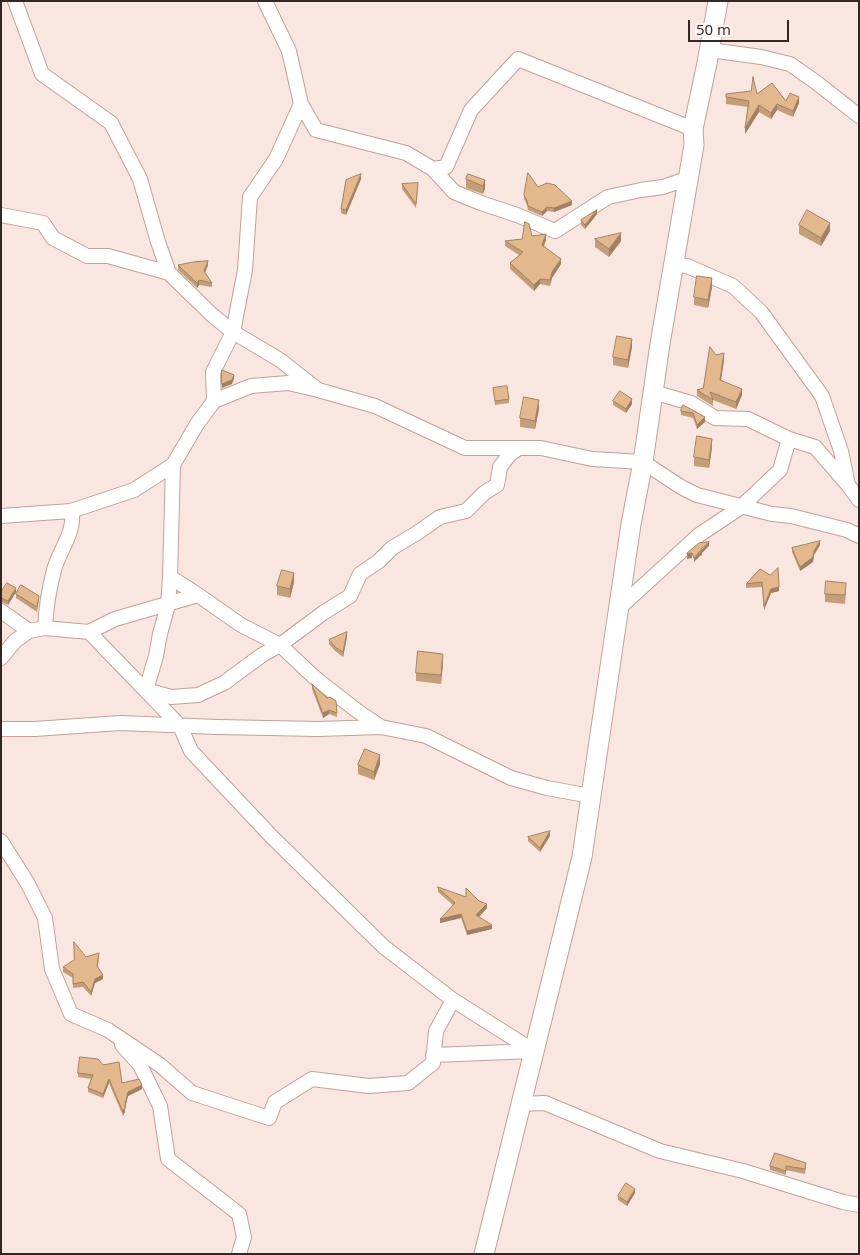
<!DOCTYPE html>
<style>
body{margin:0}
#map{position:relative;width:860px;height:1255px;overflow:hidden;background:#fae6e0;font-family:"Open Sans",sans-serif}
canvas{display:block}
.frame{position:absolute;inset:0;border:2px solid #332723;pointer-events:none}
.scale{position:absolute;left:688px;top:20px;width:101px;height:22px;box-sizing:border-box;border:2px solid #332723;border-top:0;padding-left:6px;font-size:15px;line-height:18px;white-space:nowrap;color:#332723;-webkit-text-stroke:4px #fdf6f4;paint-order:stroke}
</style>
<div id="map">
<canvas width="860" height="1255"></canvas>
<div class="frame"></div>
<div class="scale">50 m</div>
</div>
<script>
const c = document.querySelector('canvas').getContext('2d');
c.lineJoin = 'round';
function stroke(path, color, width, dash) {
  c.strokeStyle = color;
  c.lineWidth = width;
  c.lineCap = dash ? 'butt' : 'round';
  c.setLineDash(dash || []);
  c.stroke(path);
}
function fill(path, color) {
  c.fillStyle = color;
  c.fill(path, 'evenodd');
}
const street = new Path2D(`
 M15,1L42,74L111,123L140,179L158,242L169,273
 M265,1L289,51L301,104L316,130L406,153L433,169L446,167L471,110L518,59L693,129
 M710,50L761,57L790,64L817,83L859,116
 M301,104L276,159L250,197L245,270L233,332L280,360L318,390L375,406L465,448H541L592,459L643,462L681,487L697,495L772,514L791,516L847,530L859,536
 M433,169L454,192L481,203L517,215L555,231L608,197L641,190L663,187L689,178
 M1,215L43,223L53,238L87,256H108L169,273L212,315L233,332L213,372L214,401L197,424L173,465L170,577L198,595
 M674,264L687,266L733,286L761,312L822,396L841,451L848,485
 M653,392L691,403L715,418L748,419L789,439L815,447L848,485L859,500
 M214,401L251,386L288,383L314,389
 M1,516L71,511L134,490L173,465
 M170,577L168,605L160,634L156,656L146,690L171,697L198,695L224,683L262,655L280,645L323,613L350,596L360,574L379,561L392,548L417,533L440,517L466,511L484,493L497,485L500,467L510,454L519,448
 M619,608L699,535L741,507L780,470L789,439
 M1,611L29,631
 M45,628C46,608 49,589 54,570C58,553 77,529 71,511
 M89,632L180,726L191,751L271,836L384,947L453,1000L510,1036L534,1051
 M1,658L15,641L29,631L45,628L89,632L115,619L198,595L241,625L280,645L314,677L356,710L381,727
 M1,729H35L120,723L217,727L318,729L381,727L426,736L511,778L547,788L591,796
 M1,841L28,884L45,918L52,969L71,1014L108,1030L160,1065L192,1093L269,1118L275,1102L312,1079L369,1086L408,1083L433,1063L436,1031L453,1000
 M122,1045L140,1065L160,1106L168,1159L239,1214L244,1237L239,1254
 M433,1055L534,1051
 M521,1104L545,1103L660,1151L743,1171L843,1202L859,1205`);
const secondary = new Path2D(`
 M484,1254L582,857L631,524L643,462L660,344L694,145L693,129L707,63L718,1`);
stroke(street, '#c1a198', 16);
stroke(secondary, '#c1a198', 21);
stroke(street, '#fff', 14);
stroke(secondary, '#fff', 19);
fill(new Path2D(`
 M726,94H757L786,101L799,103L793,117L777,110L771,119L759,112L745,134L748,107L726,104Z
 M361,179L346,215L341,213V209Z
 M466,179L485,180V188L483,194L466,188Z
 M402,184L418,187L416,208L402,189Z
 M538,187L572,205L554,212L547,211L542,216L528,210L527,205L524,199V195Z
 M597,214L585,229L581,225V220Z
 M799,225L830,231L821,246L799,234Z
 M532,236L546,240L544,246L561,264L552,278L550,286L540,284L534,291L510,269V263L519,255L505,246V241L522,239Z
 M595,239L621,241L609,257L595,247Z
 M178,265H208L205,273L212,283V287L199,285L197,288L178,270Z
 M712,287L708,308L694,305V297Z
 M632,347L628,368L613,365V357Z
 M716,355L724,360L721,380L742,395L736,409L713,400V406L697,396V390L703,388Z
 M493,388L509,399V403L495,405Z
 M613,401L632,404L626,413L613,405Z
 M683,405L705,422L697,429L693,418L681,415V411Z
 M539,409L535,429L520,427V418Z
 M712,447L709,468L694,466V457Z
 M820,545L814,555L813,562L800,571L792,552V548Z
 M760,569L779,591L771,593L764,610L762,587L746,588V584Z
 M294,582L290,598L277,595V586Z
 M846,591L845,604L825,602V594Z
 M1,592H16L8,605L1,602Z
 M16,594L39,600L37,612L16,598Z
 M347,637L343,657L335,651L329,644V640Z
 M443,662L441,684L416,681V673Z
 M312,684L337,713V717L329,714L323,718L312,689Z
 M380,764L374,780L358,774V765Z
 M550,836L540,852L528,841V837Z
 M438,888L487,908L479,917L492,929L467,935L461,918L440,923L453,905L438,892Z
 M86,957H99L98,967L103,979L95,983L91,996L83,987L73,988V978L63,972V967Z
 M103,1065L122,1083L142,1089L128,1096L125,1108V1113H124L123,1116L109,1083L103,1098L88,1092V1088L91,1079L78,1077V1073Z
 M775,1153L806,1167L805,1174L786,1170V1175L770,1170V1166Z
 M635,1193L627,1206L618,1200V1196Z`), '#c49e79');
fill(new Path2D(`
 M799,97V103L793,117V111Z
 M777,104V110L771,119V113Z
 M759,105V112L745,134V128Z
 M361,174V179L346,215V210Z
 M485,180V188L483,194V186Z
 M572,201V205L554,212V208Z
 M547,207V211L542,216V212Z
 M597,210V214L585,229V225Z
 M830,223V231L821,246V238Z
 M621,233V241L609,257V249Z
 M546,234V240L542,250V245Z
 M561,259V264L552,278L550,286L552,272Z
 M208,261V265L204,275V271Z
 M712,278V287L708,308V300Z
 M540,279V284L534,291V285Z
 M199,280V285L197,288V283Z
 M632,339V347L628,368V360Z
 M724,353V360L720,386V380Z
 M234,375V379L232,384L222,388V384Z
 M742,389V395L736,409V402Z
 M632,399V404L626,413V409Z
 M539,400V409L535,429V421Z
 M705,417V422L697,429V425Z
 M712,439V447L709,468V460Z
 M820,541V545L814,555L813,562L800,571V567L814,551Z
 M709,542V546L702,553V555L700,556L694,562V558Z
 M692,553V558L687,559V554Z
 M294,573V582L290,598V589Z
 M779,587V591L771,593L764,610V606L771,589Z
 M16,588V592L8,605V601Z
 M347,632V637L343,657V652Z
 M443,654V662L441,684V675Z
 M329,710V714L323,718V713Z
 M380,755V764L374,780V772Z
 M550,831V836L540,852V848Z
 M487,904V908L476,920V915Z
 M461,914V918L440,923V919Z
 M492,925V929L467,935V931Z
 M103,975V979L95,983L91,996V992L95,979Z
 M109,1079V1083L103,1098V1094Z
 M142,1085V1089L128,1096L125,1109V1113H124L123,1116V1112L128,1092Z
 M635,1189V1193L627,1206V1202Z`), '#a08163');
const building = new Path2D(`
 M753,77L757,94L772,83L786,101L790,93L799,97L793,111L777,104L771,113L759,105L745,128L749,101L726,97V94L751,91Z
 M528,173L538,187L547,183L555,185L572,201L554,208L547,207L542,212L528,206L527,201L524,195Z
 M361,174L346,210L341,209L346,180Z
 M468,174L485,180L483,186L466,179Z
 M418,183L416,204L402,184Z
 M597,210L585,225L581,220Z
 M807,210L830,223L821,238L799,225Z
 M525,222L529,224L532,236L546,234L542,245L561,259L552,272L550,280L540,279L534,285L510,263L523,252L505,241L522,239Z
 M621,233L609,249L595,239Z
 M208,261L204,271L212,283L199,280L197,283L178,265L193,262Z
 M697,276L712,278L708,300L694,297Z
 M617,336L632,339L628,360L613,357Z
 M710,347L716,355L724,353L720,380L742,389L736,402L710,392L713,400L697,390L703,388Z
 M222,370L234,375L232,380L222,384Z
 M507,386L509,399L495,401L493,388Z
 M620,391L632,399L626,409L613,401Z
 M524,397L539,400L535,421L520,418Z
 M683,405L687,407L705,417L697,425L693,413L681,411Z
 M697,436L712,439L709,460L694,457Z
 M820,541L814,551L813,557L800,567L792,548Z
 M709,542L701,549L702,551H700L694,558L692,553L687,554V553L699,543Z
 M778,568L779,587L771,589L764,606L762,582L746,584L760,569L770,575Z
 M282,570L294,573L290,589L277,586Z
 M826,581L846,583L845,595L825,594Z
 M7,583L16,588L8,601L1,598V592Z
 M21,585L39,596L37,607L16,594Z
 M347,632L343,652L335,647L329,640Z
 M418,651L443,654L441,675L416,673Z
 M312,684L327,698L330,697L336,701L337,713L329,710L323,713Z
 M365,749L380,755L374,772L358,765Z
 M550,831L540,848L528,837Z
 M438,887L466,897V888L479,901L487,904L476,915L492,925L467,931L461,914L440,919L455,903L438,888Z
 M74,942L86,957L99,953L97,966L103,975L95,979L91,992L83,982L73,984V974L63,967L74,960Z
 M80,1057L98,1059L103,1065L119,1062L122,1083L139,1079L142,1085L128,1092L125,1105V1109H124L123,1112L109,1079L103,1094L88,1088L93,1075L78,1073Z
 M775,1153L806,1163L805,1169L786,1166V1171L770,1166Z
 M626,1183L635,1189L627,1202L618,1196Z`);
fill(building, '#e4b88d');
stroke(building, '#a08163', 1);
</script>
